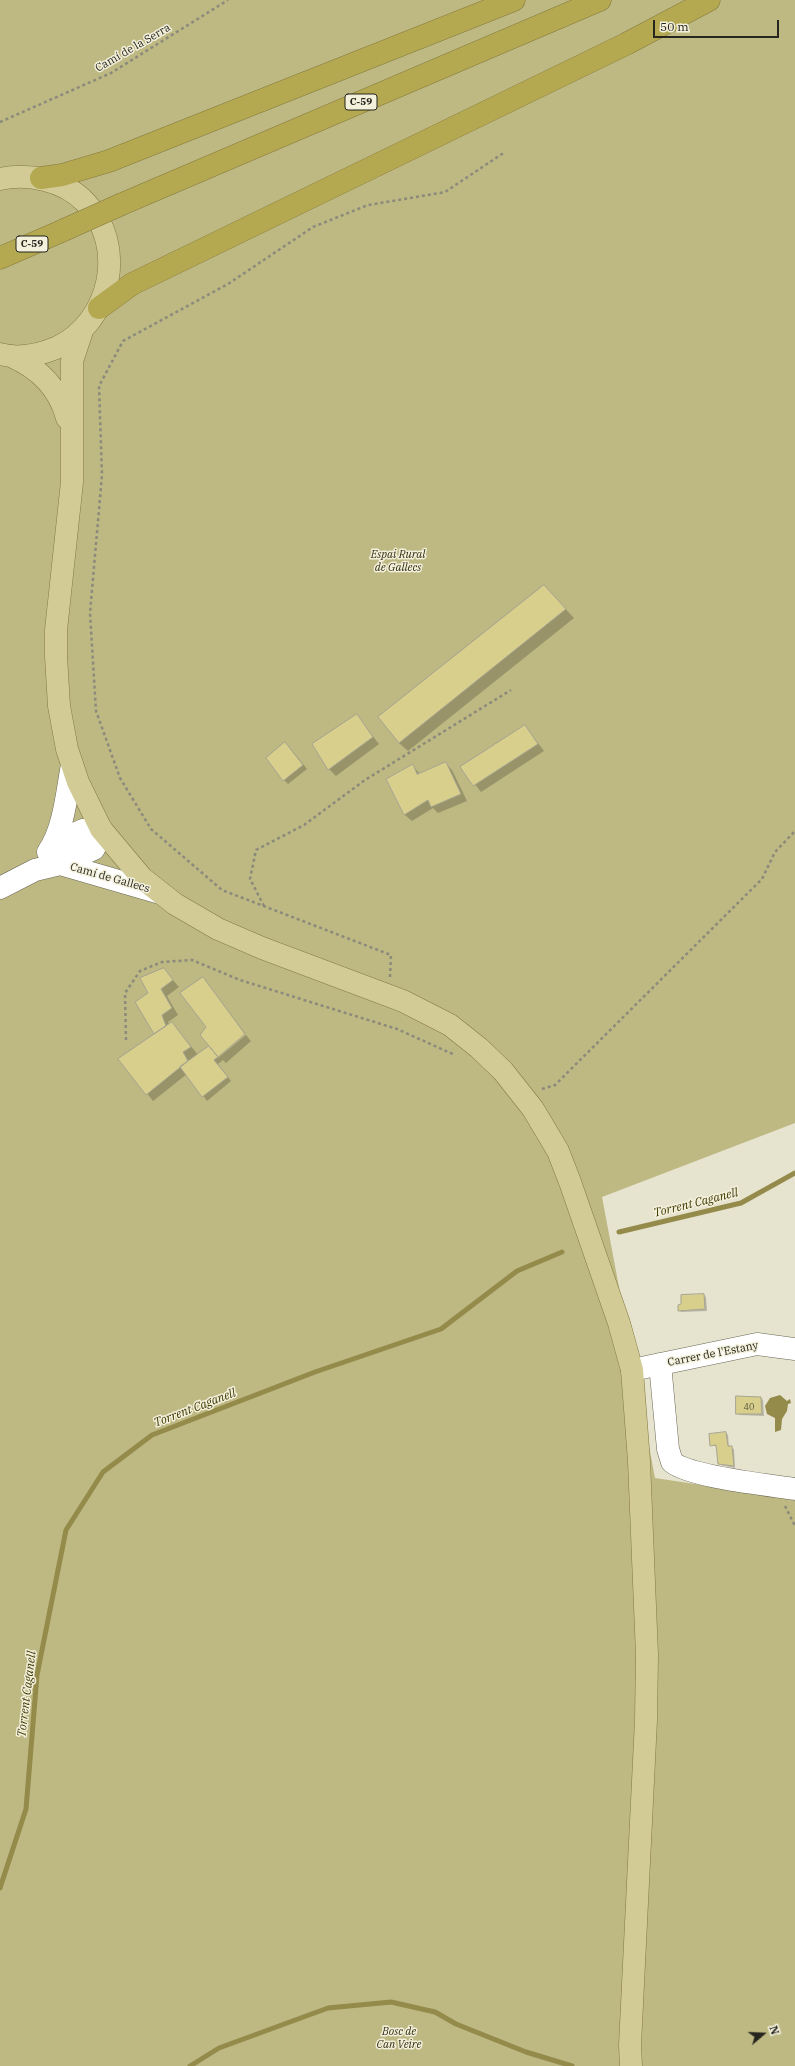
<!DOCTYPE html>
<meta charset="utf-8">
<style>
body{margin:0}
#map{position:relative;width:795px;height:2066px;overflow:hidden;background:#e6e3cf;font-family:"IBM Plex Serif",serif}
canvas{display:block}
.north{position:absolute;left:743px;top:2014px;width:40px;height:40px;-webkit-text-stroke:3px #f3f0dc;paint-order:stroke;rotate:71deg;font-size:11px;font-weight:700;line-height:16px;text-align:center;color:#27261e}
.north::after{content:'';display:block;margin:auto;width:14px;height:18px;background:#27261e;clip-path:polygon(50% 0,100% 100%,50% 72%,0 100%)}
.scale{position:absolute;left:653px;top:20px;width:126px;height:18px;box-sizing:border-box;border:2px solid #27261e;border-top:0;padding-left:5px;font-size:12px;line-height:14px;white-space:nowrap;color:#27261e;-webkit-text-stroke:3px #f3f0dc;paint-order:stroke}
</style>
<div id="map">
<canvas width="795" height="2066"></canvas>
<div class="north">N</div>
<div class="scale">50 m</div>
</div>
<script>
const c = document.querySelector('canvas').getContext('2d');
c.lineJoin = 'round';
function fill(path, color) {
  c.fillStyle = color;
  c.fill(path, 'evenodd');
}
function stroke(path, color, width, dash) {
  c.strokeStyle = color;
  c.lineWidth = width;
  c.lineCap = dash ? 'butt' : 'round';
  c.setLineDash(dash || []);
  c.stroke(path);
}
function write(font, color, halo, rows, align = 'center') {
  c.font = font + ' "IBM Plex Serif",serif';
  c.lineWidth = 3;
  c.setLineDash([]);
  c.textBaseline = 'middle';
  c.strokeStyle = halo;
  c.fillStyle = color;
  for (const [text, x, y, turn = 0] of rows) {
    c.save();
    c.translate(x, y);
    c.rotate((+turn || 0) * Math.PI / 180);
    c.textAlign = isNaN(turn) ? turn : align;
    if (halo) c.strokeText(text, 0, 0);
    c.fillText(text, 0, 0);
    c.restore();
  }
}
fill(new Path2D(`
 M0,0H795V1123L602,1197L655,1478L795,1499V2066H0Z`), '#beb883');
fill(new Path2D(`
 M780,1395L787,1401L790,1399L791,1403L788,1404L787,1411L782,1419L781,1430L775,1432V1418L767,1414L765,1406L770,1398Z`), '#948b4b');
fill(new Path2D(`
 M553,596L574,618L408,751L399,743Z
 M356,715L379,744L336,776L329,769L313,744Z
 M525,726L544,751L481,792L462,767Z
 M290,748L307,769L288,784L284,780Z
 M445,763L452,770L467,801L438,813L433,808L412,821L405,815L388,780L412,765L420,774Z
 M164,970L179,987L167,996L178,1015L168,1022L169,1025L172,1023L178,1030L198,1055L210,1046L202,978L245,1033L218,1056V1058L246,1035L251,1041L226,1063L223,1060L218,1064L231,1081L207,1101L187,1074L153,1101L120,1059L155,1034L136,1002L150,993Z
 M704,1295L706,1297L707,1311L681,1312L679,1310Z
 M761,1398L763,1400L764,1416L739,1415L737,1413Z
 M726,1433L728,1435L729,1447L734,1449L735,1468L721,1465L719,1463L718,1447L711,1445Z`), '#0003');
stroke(new Path2D(`
 M619,1232L741,1203L795,1173
 M0,1888L26,1809L37,1675L66,1530L103,1472L152,1435L315,1372L441,1329L517,1271L562,1252
 M190,2066L219,2048L328,2008L391,2002L435,2012L456,2024L526,2052L572,2066`), '#948b4b', 5);
const building = new Path2D(`
 M544,585L566,609L399,743L378,717Z
 M357,714L373,737L328,770L312,744Z
 M525,725L538,744L473,786L460,767Z
 M285,742L303,765L283,781L266,758Z
 M446,762L461,794L431,807L428,800L404,815L386,779L413,764L417,774Z
 M164,968L173,980L161,989L172,1008L162,1015L166,1026L154,1034L135,1002L148,993L140,978Z
 M203,977L245,1034L218,1057L200,1035L206,1027L180,993Z
 M172,1022L191,1047L183,1052L188,1061L146,1095L118,1059Z
 M209,1046L218,1057L214,1060L228,1077L202,1097L180,1067Z
 M704,1294L705,1309L678,1311V1305L681,1304V1295Z
 M736,1396L761,1397L762,1414H736Z
 M726,1432L728,1446H732L734,1466L718,1464L716,1445L710,1446L709,1434Z`);
fill(building, '#d8cf8d');
stroke(building, '#a7a491', 1);
const minor = new Path2D(`
 M48,852C64,830 67,791 72,765
 M60,864L160,893
 M0,888L35,870L60,864L94,849L99,838L101,829L83,830L54,844
 M660,1364L668,1449L672,1462C690,1477 769,1485 795,1489
 M632,1370L757,1344L795,1349`);
const major = new Path2D(`
 M0,179C28,173 64,180 85,202C128,245 111,323 56,348C39,355 18,359 0,354
 M82,331L72,361V482L56,630V656L59,706L67,749L78,782L101,829L142,878L175,904L218,929L262,948L403,1001L450,1025L479,1048L503,1071L533,1109L558,1151L570,1182L619,1323L632,1370L639,1461L647,1655L646,1720L630,2045L631,2066
 M11,356C40,369 59,388 67,418`);
const highway = new Path2D(`
 M41,178L62,175L109,161L514,0
 M122,204L600,0
 M0,258L64,230
 M99,308L132,284L626,44L709,0`);
stroke(minor, '#6a6856', 23);
stroke(major, '#837a3e', 23);
stroke(highway, '#837a3e', 23);
stroke(new Path2D(`
 M0,122L111,73L228,0
 M264,906L250,879L256,850L304,825L365,780L511,690
 M390,977L391,955L222,890L151,829L120,778L96,711L90,613L102,475L99,386L123,341L228,284L313,227L368,205L445,192L505,152
 M126,1040L125,993L140,971L162,962L192,960L240,980L397,1029L455,1055
 M542,1089L555,1085L762,879L775,852L795,831
 M785,1506L795,1526`), '#8c8a7b', 2.5, [3, 3]);
stroke(minor, '#fff', 22);
stroke(major, '#d2cb96', 22);
stroke(highway, '#b4a850', 22);
const highwayBridge = new Path2D(`
 M64,230L122,204`);
stroke(highwayBridge, '#837a3e', 23, []);
stroke(highwayBridge, '#b4a850', 22);
write('9px', '#53503a', null, [
 ["40",749,1407]
]);
for (const [x, y, w] of [
 [361,102,32],
 [32,244,32]
]) {
  const box = new Path2D();
  box.roundRect(x - w / 2, y - 8, w, 16, 3);
  c.fillStyle = '#f3f0dc';
  c.fill(box);
  stroke(box, '#27261e', 1);
}
write('bold 10px', '#27261e', null, [
 ["C-59",361,102],
 ["C-59",32,244]
]);
write('11px', '#27261e', '#f3f0dc', [
 ["Camí de la Serra",133,48,-30],
 ["Camí de Gallecs",110,878,16],
 ["Carrer de l'Estany",713,1354,-11]
]);
write('italic 11px', '#302c0e', '#f3f0dc', [
 ["Espai Rural",398,555],
 ["de Gallecs",398,568],
 ["Bosc de",399,2032],
 ["Can Veire",399,2045]
]);
write('italic 12px', '#403a03', '#f3f0dc', [
 ["Torrent Caganell",696,1203,-14],
 ["Torrent Caganell",195,1408,-21],
 ["Torrent Caganell",27,1694,-83]
]);
</script>
